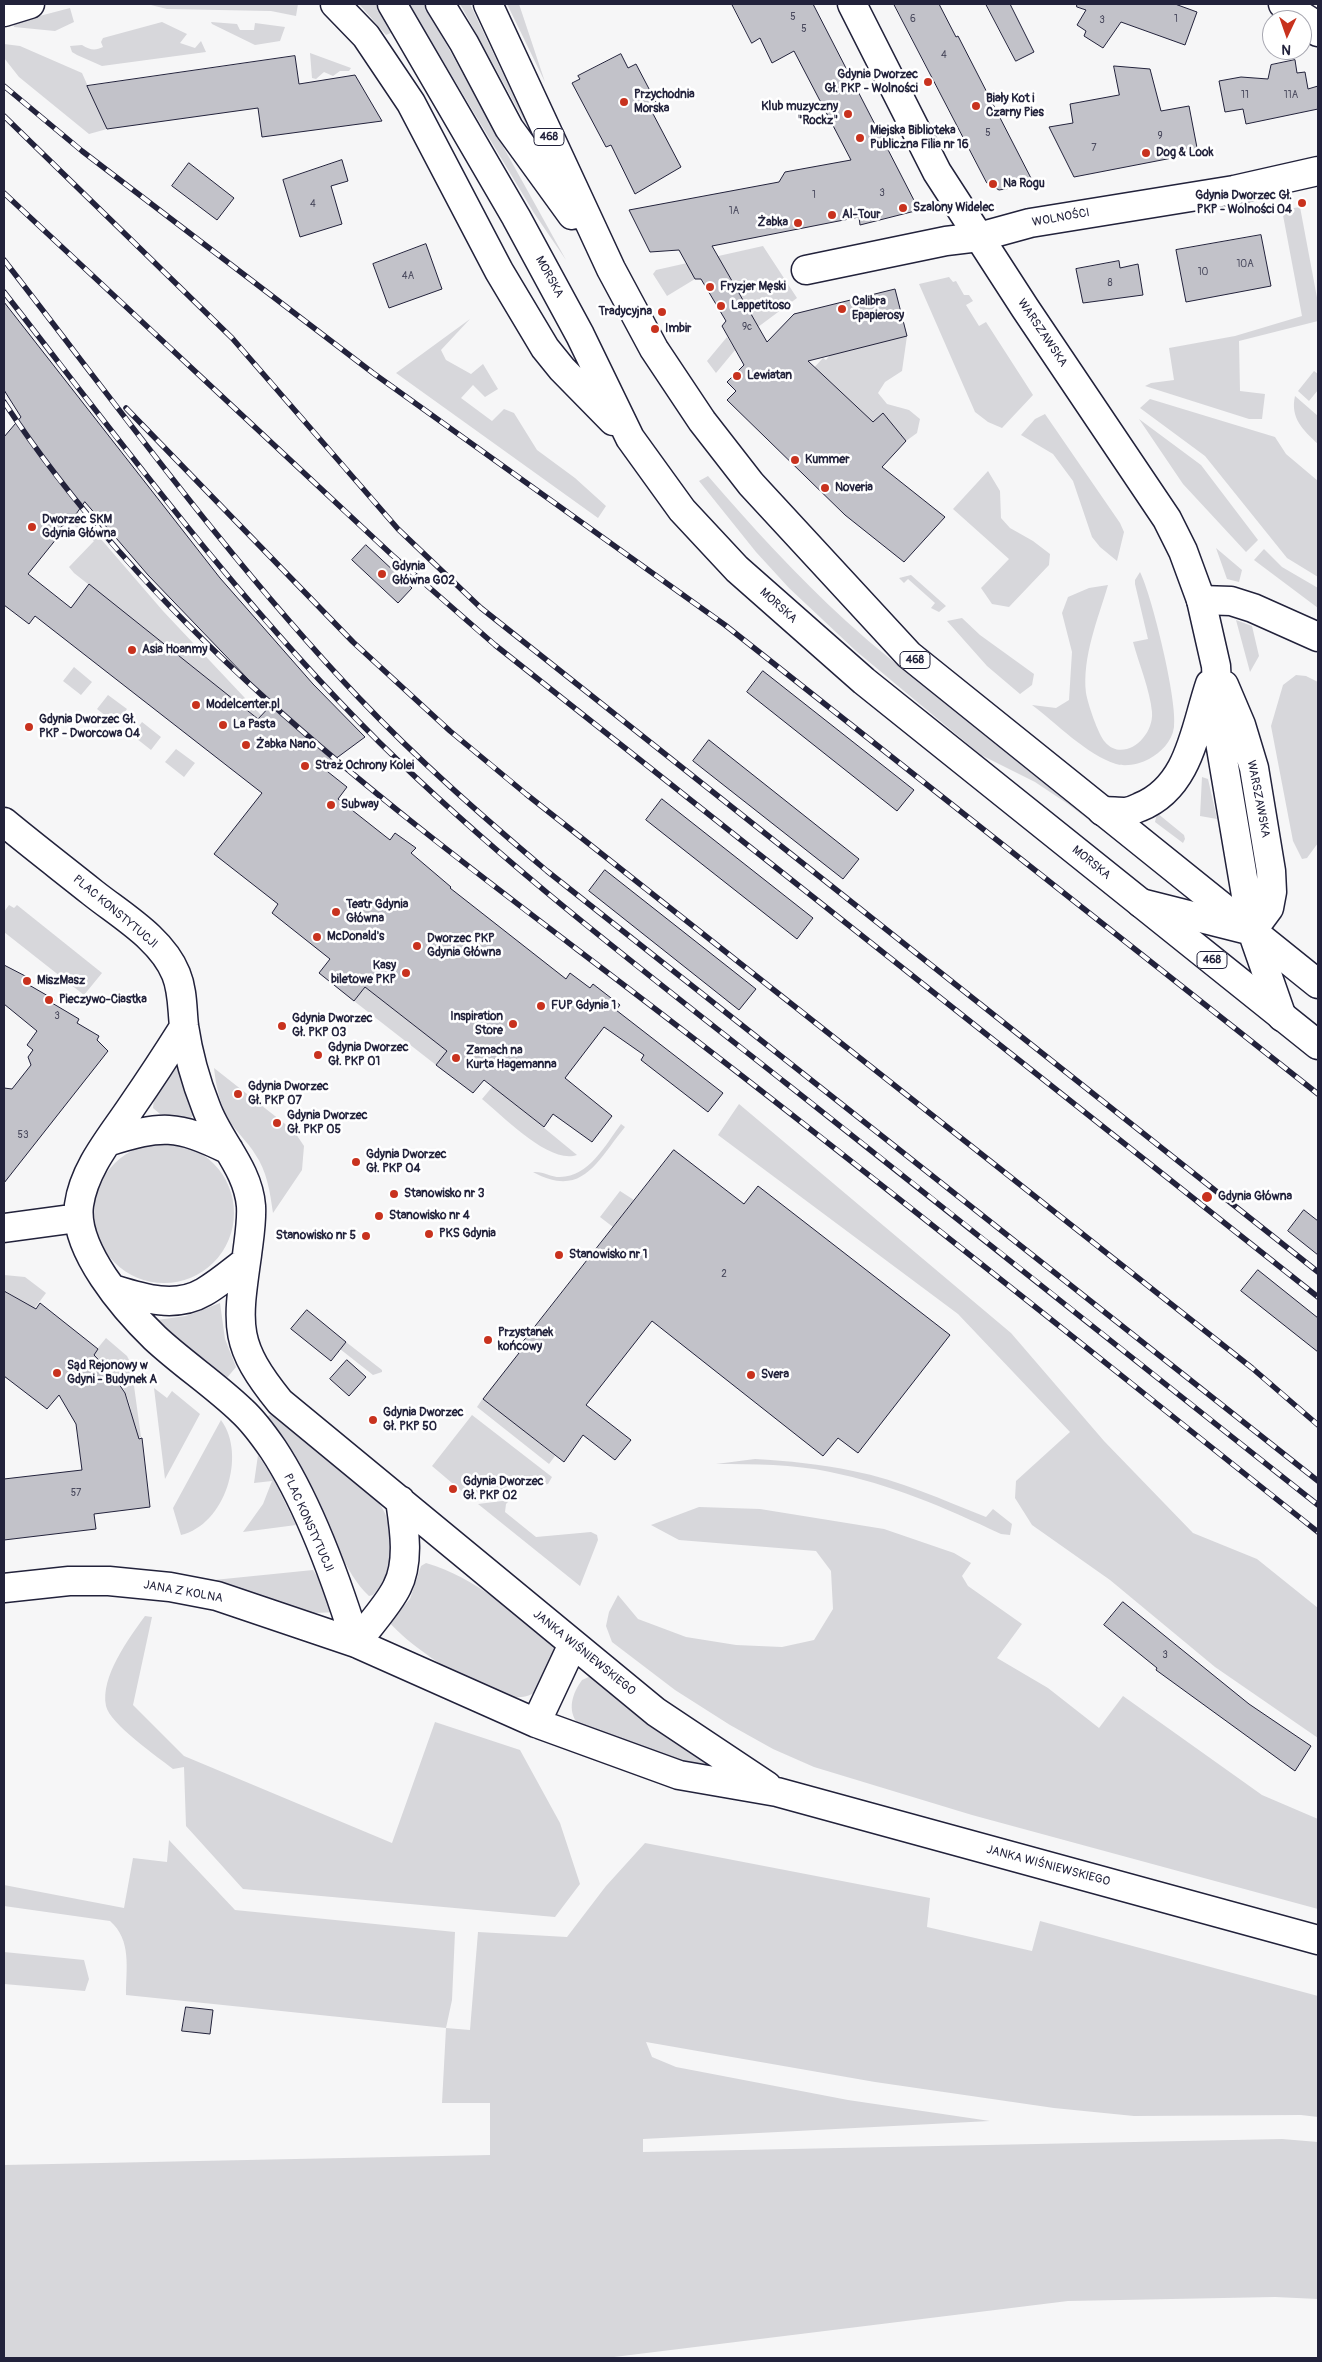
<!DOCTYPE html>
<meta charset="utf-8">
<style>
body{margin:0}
#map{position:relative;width:1322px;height:2362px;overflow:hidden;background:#f6f6f7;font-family:Pangolin,sans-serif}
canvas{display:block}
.frame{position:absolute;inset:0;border:5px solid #22223b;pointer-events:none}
.north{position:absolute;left:1262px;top:10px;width:50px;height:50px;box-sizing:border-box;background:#fff;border:1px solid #a7a7b1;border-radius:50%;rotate:183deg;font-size:14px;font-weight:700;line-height:20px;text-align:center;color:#22223b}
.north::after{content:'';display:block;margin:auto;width:18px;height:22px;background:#c8321e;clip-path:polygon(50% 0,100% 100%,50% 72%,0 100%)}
</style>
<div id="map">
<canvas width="1322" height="2362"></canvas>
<div class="frame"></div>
<div class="north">N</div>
</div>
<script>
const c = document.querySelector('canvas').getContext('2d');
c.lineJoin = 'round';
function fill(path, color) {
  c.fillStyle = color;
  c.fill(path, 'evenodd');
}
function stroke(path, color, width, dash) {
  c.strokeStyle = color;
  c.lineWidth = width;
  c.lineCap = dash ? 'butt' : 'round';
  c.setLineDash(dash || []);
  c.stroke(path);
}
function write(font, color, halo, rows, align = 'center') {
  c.font = font + ' Pangolin,sans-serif';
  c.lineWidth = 5;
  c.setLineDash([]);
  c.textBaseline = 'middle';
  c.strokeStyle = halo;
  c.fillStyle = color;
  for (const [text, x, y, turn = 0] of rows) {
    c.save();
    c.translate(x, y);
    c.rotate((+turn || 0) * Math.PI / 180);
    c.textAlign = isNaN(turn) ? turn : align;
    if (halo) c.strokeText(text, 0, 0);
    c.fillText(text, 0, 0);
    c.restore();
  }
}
fill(new Path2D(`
 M147,4H298L296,16L271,11L167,9Z
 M359,4H424L566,260L534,213L419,21L386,35Z
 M460,4H470L533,137Z
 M507,4H519L545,82Z
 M70,8L74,22L55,31L14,27L13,23Z
 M162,22L187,34L180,43L195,48L201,41L206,52L102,66L77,55L72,52L70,46L82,45C90,50 95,51 103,47L101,42L103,38Z
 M211,22L237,24L240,30H254L255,23L285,27L280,41L255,45L212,24Z
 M4,44L20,46L82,73L107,129L89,134L19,77L4,58Z
 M310,53L351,68L349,71H340L333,76L324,72L316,79L312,78Z
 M1300,207L1318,303V321L1239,341L1240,391L1265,394L1262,419H1249L1145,386L1151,383L1174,380L1169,348L1235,336L1302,316L1282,210Z
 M763,246L797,298L758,327L747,308L691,271L695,279L667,296L653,274L656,270Z
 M949,277L953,282L956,281L964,295H969L973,301L966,305L979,326L986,322L1033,395L1002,428L988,422L975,412L919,284Z
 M470,319L441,350L446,360L471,374L483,364L498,389L485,397L473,385L461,398L492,421L504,409L514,413L537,450L575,478L606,506L598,518L396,373Z
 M907,336L902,371L885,382L878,393L887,404L909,410L920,419L917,433L906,441L883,413L882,424L782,402L823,358L826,360L833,351Z
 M727,337L735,350L716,373L707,361Z
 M1314,371L1318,374V390L1309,401L1298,391Z
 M1295,396L1318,416V444C1303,430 1290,418 1295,396Z
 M1150,399L1275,437L1286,454L1318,481V577L1287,558L1205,456L1140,408Z
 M1045,414L1120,523L1124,532L1117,561L1100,547L1092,537L1073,481L1053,454L1021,435L1035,419Z
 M1139,419L1201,465L1258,540L1246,552L1183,484Z
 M988,471L1000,491L1001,518L1010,528L1033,541L1050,554L1049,565L1009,607L992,604L981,588L1009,559L953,509Z
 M708,476C752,527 797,576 846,621C906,676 973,721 1037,770C1078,802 1117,836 1157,868L1155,871L1068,804L1035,782L981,755L856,651L789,588L756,552L699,481Z
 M50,480L163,611L276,731V733L74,573L69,567L94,541L33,493Z
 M1216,548L1242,570L1239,582L1227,579Z
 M1264,549L1282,567L1318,588V608L1254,560Z
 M1140,572C1152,596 1178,702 1174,727C1172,742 1161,752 1149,759C1140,764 1126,767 1116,764C1087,755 1056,723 1032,705L1056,708L1069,700L1072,652L1062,613L1068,597L1089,588L1108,585C1098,619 1082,657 1086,693C1088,704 1098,734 1105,742C1123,763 1154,738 1152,712C1150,690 1139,664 1133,642L1148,639L1135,584V580Z
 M911,575L946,606L939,612L931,608L935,603L908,579L904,583L899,578Z
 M962,618L980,635L1034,674L1032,685L1020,694L987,666L947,621Z
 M1236,620L1252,626L1259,656L1250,672Z
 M74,667L92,682L81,695L63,681Z
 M1296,675L1306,676L1318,682V843L1307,858L1302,859L1293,841L1271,726L1283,685Z
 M108,695L127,709L116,724L97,709Z
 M142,722L161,737L151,750L132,735Z
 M176,749L195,763L184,777L165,762Z
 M1202,777L1208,779L1217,819L1200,816Z
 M1157,813L1184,835L1185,839L1183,843L1155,822Z
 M9,905L14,908L17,905L102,973L84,995L4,932V912Z
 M365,987L447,1051L436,1065L354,1001Z
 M180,1063L193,1115L191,1118L160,1114L153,1108L154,1098Z
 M214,1068L294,1131L304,1146L302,1170L273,1213C270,1192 267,1171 255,1154C248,1142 236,1132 229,1120C220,1104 216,1087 214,1068Z
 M493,1086L577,1155C550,1165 503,1116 482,1099Z
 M739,1104L1011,1333L1104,1441L1193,1533L1257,1559L1318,1608V1738L1215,1667L1110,1580L1032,1525L1015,1498L1016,1481L1070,1432L958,1314L718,1135Z
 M621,1124L625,1127C597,1161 583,1199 533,1172C543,1171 550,1177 560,1177C589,1177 606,1144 621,1124Z
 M94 1213a70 70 0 1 1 140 0a70 70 0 1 1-140 0Z
 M620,1191L634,1200L613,1227L600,1217Z
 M4,1275L25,1277L46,1293L34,1309L4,1290Z
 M220,1303L225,1339L236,1367L226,1379L157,1320L186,1316Z
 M106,1338L127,1356L131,1364L141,1437L135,1438C131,1396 125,1382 93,1354Z
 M346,1342L382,1370V1372L373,1375L340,1349Z
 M154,1388L167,1398L172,1391L200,1414L165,1479Z
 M483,1398L555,1456L549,1464L477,1407Z
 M271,1414C295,1433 319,1453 343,1472C354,1481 369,1490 378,1502C398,1526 394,1574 373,1595L369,1596C345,1574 330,1528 316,1499C302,1470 287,1442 267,1417Z
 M472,1415L552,1477L548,1484L465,1494L432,1466Z
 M221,1420C247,1455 225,1525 181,1535L173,1508Z
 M258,1455L273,1478L296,1525L243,1532L263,1504L272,1481L254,1483Z
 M755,1459C788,1461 821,1464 853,1471C899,1480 943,1500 986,1517L993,1509L1012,1524L1010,1535L1001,1534C946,1508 890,1484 830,1472C793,1464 754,1464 716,1464Z
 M510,1500L506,1504L505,1512L536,1537L591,1532L597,1535L598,1540L580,1586L478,1504Z
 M699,1507L760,1509L884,1529L954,1553L971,1563L962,1576L968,1586L1022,1624L997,1658L1048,1688L1099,1728L1123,1696L1262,1795L1318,1819V1909L972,1815L814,1767L773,1749L730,1725L675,1690L612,1642L606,1626L609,1612L618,1595L638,1619L686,1637L736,1645L782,1647L814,1640L833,1609L831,1571L816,1551L679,1540L651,1525Z
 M426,1563C477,1578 515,1614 555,1646L557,1650L537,1691C531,1695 524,1698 515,1697C482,1695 411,1648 389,1622L410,1599L421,1566Z
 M313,1570L339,1612L313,1613L214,1580Z
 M145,1616L152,1617L133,1705L184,1756L392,1843L435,1722L520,1750L560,1823L580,1884L555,1917L243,1889L186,1826L184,1767L173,1769C158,1757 110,1724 106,1706C100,1677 129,1638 145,1616Z
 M591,1676L593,1677L737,1774L693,1764L578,1724C567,1710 572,1694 582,1680Z
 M169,1840L235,1910L455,1932L452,2000L446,2028L470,2030L478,1932L567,1937L606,1886L645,1843L930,1898L927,1927L1032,1951L1040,1921L1318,1996V2117L1301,2115L1134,2116L1054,2108L875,2082L646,2042L652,2057L676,2067L848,2100L990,2121L643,2139V2152L1282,2139L1318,2142V2299L1275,2297L1068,2301L606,2358H4V2165L490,2155V2103H442L446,2028L126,1995C126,1969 132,1940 110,1921L4,1906V1885L124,1908L133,1858L167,1862Z
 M4,1952L84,1960L89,1979L85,1991L4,1984Z`), '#d7d7db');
const building = new Path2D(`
 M732,4H813L919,210L860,225L859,217L712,246L767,342L794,314L895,289L907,336L808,361L873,422L883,413L906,441L882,467L945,517L904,562L845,515L727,400L736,391L727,382L744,365L722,326L726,321L701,279H695L679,250L650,252L629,210L779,182L785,172L851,160L794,51L772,63L760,38L752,43Z
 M894,4H939L956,37L958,36L1034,184L999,190L987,183Z
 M986,4H1010L1034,52L1016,61Z
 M1077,4H1175L1197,12L1185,45L1121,22L1103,48L1084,36L1086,31L1077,25L1086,10L1077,7Z
 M621,54L628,68L636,64L658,106L651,110L681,167L635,194L611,145L606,147L572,83L580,79L578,76Z
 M295,56L299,84L355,75L382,121L262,137L258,108L107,129L87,86Z
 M1295,60L1297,73L1305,72L1308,89L1318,86V109L1246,124L1243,109L1225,112L1219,81L1241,77L1268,79L1271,65Z
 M1114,66L1150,69L1161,111L1189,106L1198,153L1074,177L1049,127L1073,123L1070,104L1119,95Z
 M342,160L348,181L331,186L342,224L300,237L283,180Z
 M189,163L234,198L217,220L172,186Z
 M1261,235L1271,286L1186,302L1176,250Z
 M426,244L442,289L389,308L373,264Z
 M1119,261L1120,268L1138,264L1143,295L1083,303L1076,269Z
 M4,302L220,578L313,684L365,737L323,768L347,787L338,799L390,840L395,833L416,848L411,853L451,887L450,888L566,979L570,973L590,988L593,984L620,1005L616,1010L723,1093L708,1112L641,1060L644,1055L604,1027L565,1078L612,1116L592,1142L553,1114L544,1127L484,1080L473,1093L436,1065L447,1051L365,987L354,1001L319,973L330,959L272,913L278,904L214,854L262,793L35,616L29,624L4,605V437L21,417L4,390ZM85,502L148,575L272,704L258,719L89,584L71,608L28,574L57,538L52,535L76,514Z
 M366,545L412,588L398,603L352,560Z
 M763,671L914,790L897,811L747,692Z
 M709,740L859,859L843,879L693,761Z
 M662,799L813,918L797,939L646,820Z
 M605,870L756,989L739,1010L589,891Z
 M4,965L31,979L29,985L55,1000L52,1003L79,1019L77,1023L99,1036L97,1040L108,1051L4,1183V1088L12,1089L31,1065L28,1057L33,1050L27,1045L37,1031L4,1004Z
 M674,1150L744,1204L758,1186L950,1335L858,1453L838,1438L823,1456L652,1321L586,1405L631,1440L615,1460L583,1435L564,1462L483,1399L519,1353L516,1351Z
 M1304,1210L1318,1221V1255L1288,1231Z
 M1258,1270L1318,1318V1352L1241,1291Z
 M4,1291L36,1309L40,1303L98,1349L94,1355L113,1375L125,1393L139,1439L142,1438L150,1507L94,1514L96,1529L4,1540V1479L82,1470L76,1424L59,1395L47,1409L4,1376Z
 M307,1310L346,1342L331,1361L291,1329Z
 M347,1360L366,1377L349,1396L330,1379Z
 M1123,1602L1249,1704L1311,1746L1295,1771L1156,1670L1157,1668L1104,1625Z
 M186,2007L213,2010L210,2034L182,2031Z`);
fill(building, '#c2c2c9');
stroke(building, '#22223b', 1);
const street = new Path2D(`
 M1283,4L1311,22L1318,32
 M806,270L946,241L979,237L1030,223L1234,190L1318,171
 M1201,600L1231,601L1253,608L1318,637`);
const secondary = new Path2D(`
 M852,4L937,172L1025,308L1167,519L1183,551L1201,600L1216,666L1220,742L1252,931L1282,1017
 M1224,685L1241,725L1254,768L1271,871L1272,892L1269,908L1252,931
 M1102,811C1110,811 1118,812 1126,812C1131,811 1136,809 1140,807C1190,787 1195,728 1210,684
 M4,822C33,846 63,869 93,893C122,916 162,939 176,974C183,991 182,1009 184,1026C188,1053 196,1082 206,1107C218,1141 248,1168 251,1206C252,1222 249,1238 247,1255C237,1326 233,1344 280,1402L656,1712L767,1786
 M1141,903L1252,931
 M184,1027C167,1054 150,1080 132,1106C112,1136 84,1168 79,1205C73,1249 125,1309 155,1338C183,1364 215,1385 242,1411C254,1422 264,1436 273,1449C308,1502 337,1582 356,1643
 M107,1142C162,1125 176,1124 229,1150
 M4,1228L78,1218
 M113,1289C142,1298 175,1309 204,1292C218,1284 232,1272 245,1262
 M4,1588L69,1581H109L170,1587L217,1596L356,1643L536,1723L679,1775L777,1792L1318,1940
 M356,1643C368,1627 389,1604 397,1587C410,1562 404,1527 400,1500
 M536,1723L573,1644`);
const primary = new Path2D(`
 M335,4L366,36L411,103L499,271L545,348L562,369L613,421
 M392,4L516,217L580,335L630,438L682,510L737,569L864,681L1318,1045
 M440,4L464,43L509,128L572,215
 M488,4L611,269L654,349L702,421L751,484L909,655L1318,984
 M4,12L30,4`);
stroke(street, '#22223b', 31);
stroke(secondary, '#22223b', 31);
stroke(primary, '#22223b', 31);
stroke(street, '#fff', 28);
stroke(secondary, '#fff', 28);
stroke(primary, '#fff', 28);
const rail = new Path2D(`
 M4,86L82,151L373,373L725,625L1318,1094
 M4,116L232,338L398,529L481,608L1318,1272
 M4,193L392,555L495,645L1318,1297
 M4,260C119,408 230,562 359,698C418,760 482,816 547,871L1318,1481
 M4,292C124,446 240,604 379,742C506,867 648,974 787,1084C965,1224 1141,1365 1318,1505
 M4,402C176,663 437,840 680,1028C895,1193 1106,1364 1318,1532
 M126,408L353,642L450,731L526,794L1252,1368L1318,1425`);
stroke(rail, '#22223b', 5.5);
stroke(rail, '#fff', 4, [11]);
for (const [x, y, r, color] of [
 [928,82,5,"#c8321e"],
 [624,102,5,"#c8321e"],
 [976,106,5,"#c8321e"],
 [848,114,5,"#c8321e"],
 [860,138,5,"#c8321e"],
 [1146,153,5,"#c8321e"],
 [993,184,5,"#c8321e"],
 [1302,203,5,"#c8321e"],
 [903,208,5,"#c8321e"],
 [832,215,5,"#c8321e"],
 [798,223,5,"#c8321e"],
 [710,287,5,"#c8321e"],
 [721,306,5,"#c8321e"],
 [842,309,5,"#c8321e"],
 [662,312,5,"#c8321e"],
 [655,329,5,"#c8321e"],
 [737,376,5,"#c8321e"],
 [795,460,5,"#c8321e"],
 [825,488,5,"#c8321e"],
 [32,527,5,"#c8321e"],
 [382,574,5,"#c8321e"],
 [132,650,5,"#c8321e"],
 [196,705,5,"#c8321e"],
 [223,725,5,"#c8321e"],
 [29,727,5,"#c8321e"],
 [246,745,5,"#c8321e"],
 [305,766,5,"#c8321e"],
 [331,805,5,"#c8321e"],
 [336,912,5,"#c8321e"],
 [317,937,5,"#c8321e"],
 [417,946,5,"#c8321e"],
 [406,973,5,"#c8321e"],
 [27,981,5,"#c8321e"],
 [49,1000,5,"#c8321e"],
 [541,1006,5,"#c8321e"],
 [513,1024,5,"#c8321e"],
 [282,1026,5,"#c8321e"],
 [318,1055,5,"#c8321e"],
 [456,1058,5,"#c8321e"],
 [238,1094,5,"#c8321e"],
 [277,1123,5,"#c8321e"],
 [356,1162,5,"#c8321e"],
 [394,1194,5,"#c8321e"],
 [1207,1197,6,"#c8321e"],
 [379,1216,5,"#c8321e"],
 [429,1234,5,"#c8321e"],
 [366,1236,5,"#c8321e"],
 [559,1255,5,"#c8321e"],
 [488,1340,5,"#c8321e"],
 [57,1373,5,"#c8321e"],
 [751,1375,5,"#c8321e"],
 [373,1420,5,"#c8321e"],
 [453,1489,5,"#c8321e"]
]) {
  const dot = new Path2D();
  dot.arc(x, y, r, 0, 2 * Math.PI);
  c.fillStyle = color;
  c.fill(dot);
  stroke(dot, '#fff', 2);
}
write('10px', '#4a4a5e', null, [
 ["5",793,17],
 ["6",913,19],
 ["1",1176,19],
 ["3",1102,20],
 ["5",804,29],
 ["4",944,55],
 ["11",1245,95],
 ["11A",1291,95],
 ["5",988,133],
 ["9",1160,136],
 ["7",1094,148],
 ["3",882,193],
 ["1",814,195],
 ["4",313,204],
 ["1A",734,211],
 ["10A",1245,264],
 ["10",1203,272],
 ["4A",408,276],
 ["8",1110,283],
 ["9c",747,327],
 ["3",57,1016],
 ["53",23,1135],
 ["2",724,1274],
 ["57",76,1493],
 ["3",1165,1655]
]);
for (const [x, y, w] of [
 [549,137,30],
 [915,660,30],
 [1212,960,30]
]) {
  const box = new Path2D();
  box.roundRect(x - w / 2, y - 8.5, w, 17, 4);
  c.fillStyle = '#fff';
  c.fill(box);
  stroke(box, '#22223b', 1);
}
write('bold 11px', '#22223b', null, [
 ["468",549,137],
 ["468",915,660],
 ["468",1212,960]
]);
write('bold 12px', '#22223b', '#fff', [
 ["Gdynia Dworzec",918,75,"right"],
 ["Gł. PKP - Wolności",918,89,"right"],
 ["Przychodnia",634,95],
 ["Morska",634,109],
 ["Biały Kot i",986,99],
 ["Czarny Pies",986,113],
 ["Klub muzyczny",838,107,"right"],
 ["\"Rockz\"",838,121,"right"],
 ["Miejska Biblioteka",870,131],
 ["Publiczna Filia nr 16",870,145],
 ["Dog & Look",1156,153],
 ["Na Rogu",1003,184],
 ["Gdynia Dworzec Gł.",1292,196,"right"],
 ["PKP - Wolności 04",1292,210,"right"],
 ["Szalony Widelec",913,208],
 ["Al-Tour",842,215],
 ["Żabka",788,223,"right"],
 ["Fryzjer Męski",720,287],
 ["Calibra",852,302],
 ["Epapierosy",852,316],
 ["Lappetitoso",731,306],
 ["Tradycyjna",652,312,"right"],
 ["Imbir",665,329],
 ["Lewiatan",747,376],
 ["Kummer",805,460],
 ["Noveria",835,488],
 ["Dworzec SKM",42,520],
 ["Gdynia Główna",42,534],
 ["Gdynia",392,567],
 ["Główna GO2",392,581],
 ["Asia Hoanmy",142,650],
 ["Modelcenter.pl",206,705],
 ["Gdynia Dworzec Gł.",39,720],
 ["PKP - Dworcowa 04",39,734],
 ["La Pasta",233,725],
 ["Żabka Nano",256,745],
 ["Straż Ochrony Kolei",315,766],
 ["Subway",341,805],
 ["Teatr Gdynia",346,905],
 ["Główna",346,919],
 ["McDonald's",327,937],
 ["Dworzec PKP",427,939],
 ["Gdynia Główna",427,953],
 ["Kasy",396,966,"right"],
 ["biletowe PKP",396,980,"right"],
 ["MiszMasz",37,981],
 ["Pieczywo-Ciastka",59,1000],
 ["FUP Gdynia 1",551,1006],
 ["Inspiration",503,1017,"right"],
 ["Store",503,1031,"right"],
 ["Gdynia Dworzec",292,1019],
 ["Gł. PKP 03",292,1033],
 ["Gdynia Dworzec",328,1048],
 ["Gł. PKP 01",328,1062],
 ["Zamach na",466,1051],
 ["Kurta Hagemanna",466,1065],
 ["Gdynia Dworzec",248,1087],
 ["Gł. PKP 07",248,1101],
 ["Gdynia Dworzec",287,1116],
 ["Gł. PKP 05",287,1130],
 ["Gdynia Dworzec",366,1155],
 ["Gł. PKP 04",366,1169],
 ["Stanowisko nr 3",404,1194],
 ["Gdynia Główna",1218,1197],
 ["Stanowisko nr 4",389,1216],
 ["PKS Gdynia",439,1234],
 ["Stanowisko nr 5",356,1236,"right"],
 ["Stanowisko nr 1",569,1255],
 ["Przystanek",498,1333],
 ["końcowy",498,1347],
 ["Sąd Rejonowy w",67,1366],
 ["Gdyni - Budynek A",67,1380],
 ["Svera",761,1375],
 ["Gdynia Dworzec",383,1413],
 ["Gł. PKP 50",383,1427],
 ["Gdynia Dworzec",463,1482],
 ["Gł. PKP 02",463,1496]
], 'left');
write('12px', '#22223b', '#fff', [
 ["WOLNOŚCI",1061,218,-10],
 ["MORSKA",549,277,61],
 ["WARSZAWSKA",1042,333,56],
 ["MORSKA",778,606,42],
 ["WARSZAWSKA",1258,799,79],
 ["MORSKA",1091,863,39],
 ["PLAC KONSTYTUCJI",115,912,40],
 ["PLAC KONSTYTUCJI",308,1523,66],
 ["JANA Z KOLNA",183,1592,10],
 ["JANKA WIŚNIEWSKIEGO",584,1653,39],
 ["JANKA WIŚNIEWSKIEGO",1048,1866,15]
]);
</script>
